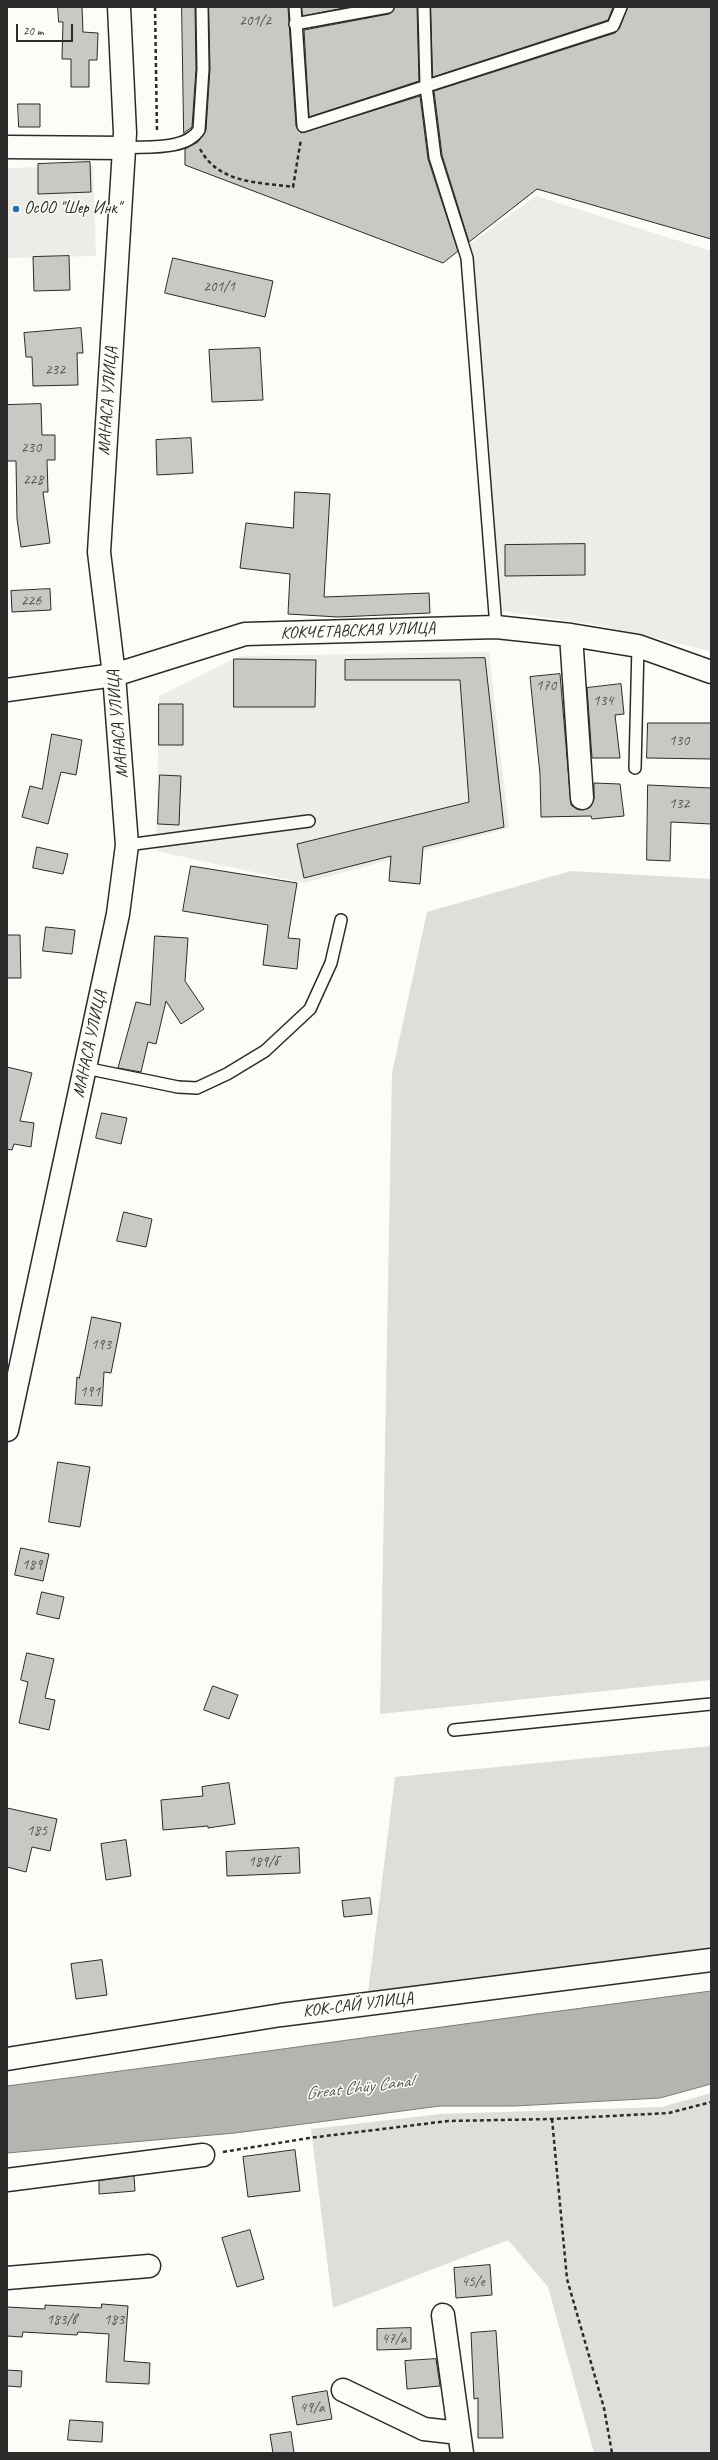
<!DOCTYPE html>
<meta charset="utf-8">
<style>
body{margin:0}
#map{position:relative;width:718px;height:2460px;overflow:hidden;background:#fdfcf7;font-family:Caveat,sans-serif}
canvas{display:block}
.frame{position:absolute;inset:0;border:8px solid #2b2b2b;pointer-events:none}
.scale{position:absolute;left:16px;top:24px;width:57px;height:18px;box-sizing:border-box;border:2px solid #2b2b2b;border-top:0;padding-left:5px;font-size:12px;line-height:14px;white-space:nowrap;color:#2b2b2b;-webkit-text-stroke:3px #fdfcf7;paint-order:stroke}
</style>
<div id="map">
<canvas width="718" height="2460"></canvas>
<div class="frame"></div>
<div class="scale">20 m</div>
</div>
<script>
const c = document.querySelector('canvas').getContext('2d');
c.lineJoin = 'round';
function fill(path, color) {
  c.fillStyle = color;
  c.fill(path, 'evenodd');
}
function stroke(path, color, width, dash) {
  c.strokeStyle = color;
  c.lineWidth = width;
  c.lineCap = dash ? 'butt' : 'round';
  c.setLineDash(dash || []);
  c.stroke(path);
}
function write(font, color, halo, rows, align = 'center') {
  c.font = font + ' Caveat,sans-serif';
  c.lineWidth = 3;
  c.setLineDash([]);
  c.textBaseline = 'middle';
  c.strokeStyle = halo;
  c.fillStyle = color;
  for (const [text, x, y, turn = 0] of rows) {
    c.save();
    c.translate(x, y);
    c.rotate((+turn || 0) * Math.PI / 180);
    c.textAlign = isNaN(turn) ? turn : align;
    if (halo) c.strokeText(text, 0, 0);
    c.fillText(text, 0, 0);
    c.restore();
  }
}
fill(new Path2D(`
 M93,166L96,256L7,258V168Z
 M536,196L711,251V651L598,625L494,610L470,244Z
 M489,652L509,828L304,883L156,851L159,696L240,656Z`), '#edece8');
fill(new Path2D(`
 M571,871L711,879V1680L380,1714L392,1073L427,912Z
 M711,1746V1948L368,1992L395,1777Z
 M711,2093V2453H594L548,2287L508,2240L333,2308L311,2129L441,2114L662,2107Z`), '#dfdeda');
const water = new Path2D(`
 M711,1991V2084L660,2098L515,2106H440L235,2133L7,2153V2086C242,2056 476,2021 711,1991Z`);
fill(water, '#b5b4b1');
stroke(water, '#7e7d7b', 1);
const building = new Path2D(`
 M58,7H82L83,32L98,33L97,60H89V87H71V59H62L63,22H59Z
 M182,7H195L196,69L192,127L184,133Z
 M209,7H288L296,126L301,133L420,96L428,159L458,251L443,263L185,165V149L198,142L206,130L210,69Z
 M302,7H349L303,16Z
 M395,7H417L419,81L309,117L304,30L389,14Z
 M431,7H613L608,20L433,77Z
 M628,7H711V239L537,189L469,242L442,155L434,91L615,33L619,29Z
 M18,104H40V127H19Z
 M90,162L91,192L38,194V164Z
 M69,256L70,290L34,291L33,257Z
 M173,258L273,281L265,317L165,293Z
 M81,328L83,353H77L78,385L33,386L32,357H26L24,333Z
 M260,348L263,400L212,402L209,350Z
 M41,404L42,435H55V460H47L48,492H43L50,543L21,547L17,519L16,461H7V405Z
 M191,438L193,473L157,475L156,440Z
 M295,492L330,494L324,597L429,593L430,613L338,617L288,614L290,574L240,568L246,523L293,528Z
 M585,544V575L505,576V545Z
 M50,589L51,610L12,612L11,591Z
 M485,658L504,827L423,847L420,884L389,881L391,856L304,878L297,844L469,802L460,680H345V660Z
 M234,659L316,660L315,707H234Z
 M560,674L571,805L577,809L589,808L594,798V783L620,784L624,816L592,819L591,816L541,817L540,774L530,677Z
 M621,684L624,714L615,715L620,758H592L587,688Z
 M159,704H183V745H159Z
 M648,723H711V759L647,758Z
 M52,734L82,740L76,775L61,772L48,824L22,817L30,786L42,789Z
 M160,775L181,776L179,825L158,824Z
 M648,785L711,788V824L671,822L670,861L647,860Z
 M37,847L68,854L63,874L33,868Z
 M191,866L297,883L288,938L300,939L297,969L263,965L268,925L183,911Z
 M46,927L75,930L72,954L43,951Z
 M7,935H20L21,978H7Z
 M155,936L188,938L185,981L204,1009L181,1024L166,1001L156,1044L148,1042L141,1072L118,1068L136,1002L150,1005Z
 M7,1067L32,1073L20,1121L34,1123L31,1147L14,1144L12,1150L7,1149Z
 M102,1113L127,1118L121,1144L96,1138Z
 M124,1212L152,1219L146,1247L117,1241Z
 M92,1317L121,1323L111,1373L104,1372L102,1406L75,1404L77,1377L79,1378Z
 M58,1462L90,1467L80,1527L49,1522Z
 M21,1548L49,1554L43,1581L15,1575Z
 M42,1592L64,1597L59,1619L37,1614Z
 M27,1653L54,1659L45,1698L55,1700L49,1730L19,1723L28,1682L21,1680Z
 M213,1686L238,1695L229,1719L204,1710Z
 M229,1783L235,1824L208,1828V1826L163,1830L161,1800L203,1796L202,1787Z
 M7,1808L57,1819L50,1851L32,1847L26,1872L7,1867Z
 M126,1840L131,1876L106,1880L101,1844Z
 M299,1848L300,1873L227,1876L226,1852Z
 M370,1898L372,1914L344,1917L342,1901Z
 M102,1960L107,1995L76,1999L71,1964Z
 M295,2150L300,2191L248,2197L243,2157Z
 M134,2176L135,2191L99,2194V2181Z
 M250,2230L264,2279L237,2287L222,2238Z
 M490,2265L492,2295L456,2298L454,2268Z
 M102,2304L128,2306L124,2361L150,2363L149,2384L106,2382L109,2334L78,2332L77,2335L23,2332L22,2337L7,2336V2307L45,2309V2305L101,2308Z
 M411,2328V2349L377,2350V2329Z
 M496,2331L503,2438H478V2398L474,2399L471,2333Z
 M436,2359L440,2386L407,2389L405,2361Z
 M7,2370L22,2371L21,2387L7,2386Z
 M327,2391L332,2419L297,2425L292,2397Z
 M70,2420L103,2422L102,2442L68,2440Z
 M291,2432L294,2453H273L270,2435Z`);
fill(building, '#c9c8c4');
stroke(building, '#2b2b2b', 1);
const service = new Path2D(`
 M295,7L303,126L613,26L621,7
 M424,7L426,86L435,157L467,258L496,627
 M295,24L388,7
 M124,148C147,146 185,151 199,130L203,69L202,7
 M635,768L638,646
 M127,845L309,821
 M85,1068L178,1087L197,1088L227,1074L265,1051L310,1009L331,963L341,920
 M454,1730L711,1704`);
const minor = new Path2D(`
 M7,147L124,148
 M571,635L582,798
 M7,690L114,675L245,634L496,627L571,635L638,646L711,672
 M7,2059L281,2015L711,1960
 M7,2180L203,2155
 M7,2278L149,2266
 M443,2315L462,2453
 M343,2390L424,2429L459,2433`);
const tertiary = new Path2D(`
 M7,1430L118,914L127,845L114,675L99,552L125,133L119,7`);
stroke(service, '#2b2b2b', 14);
stroke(minor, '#2b2b2b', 25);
stroke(tertiary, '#2b2b2b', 25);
stroke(new Path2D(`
 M155,7L157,132
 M200,149C219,184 258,182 293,187L301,139
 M552,2119L567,2279L604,2408L612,2453
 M223,2152L309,2138L448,2121L552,2119L669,2113L711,2102`), '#2b2b2b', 2.5, [4, 3]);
stroke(service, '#fdfcf7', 11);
stroke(minor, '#fdfcf7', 22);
stroke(tertiary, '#fdfcf7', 22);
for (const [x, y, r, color] of [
 [16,209,4,"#1f6fb2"]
]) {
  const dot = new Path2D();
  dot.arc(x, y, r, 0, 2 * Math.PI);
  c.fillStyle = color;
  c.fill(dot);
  stroke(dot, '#fdfcf7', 1.5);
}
write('15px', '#525251', null, [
 ["201/2",255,21],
 ["201/1",219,287],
 ["232",55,370],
 ["230",31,448],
 ["228",33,480],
 ["226",31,601],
 ["170",546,686],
 ["134",603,701],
 ["130",679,741],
 ["132",679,804],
 ["193",101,1345],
 ["191",90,1392],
 ["189",32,1565],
 ["185",37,1831],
 ["189/б",263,1862],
 ["45/е",473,2282],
 ["183/в",61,2320],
 ["183",114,2320],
 ["47/а",394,2339],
 ["49/а",312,2408]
]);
write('17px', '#2b2b2b', '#fdfcf7', [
 ["ОсОО \"Шер Инк\"",24,209]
], 'left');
write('17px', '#2b2b2b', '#fdfcf7', [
 ["МАНАСА УЛИЦА",108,401,-86],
 ["КОКЧЕТАВСКАЯ УЛИЦА",358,631,-2],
 ["МАНАСА УЛИЦА",118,724,-95],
 ["МАНАСА УЛИЦА",90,1044,-78],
 ["КОК-САЙ УЛИЦА",358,2005,-7]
]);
write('italic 18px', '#5b5b5a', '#fdfcf7', [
 ["Great Chüy Canal",359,2088,-7]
]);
</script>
